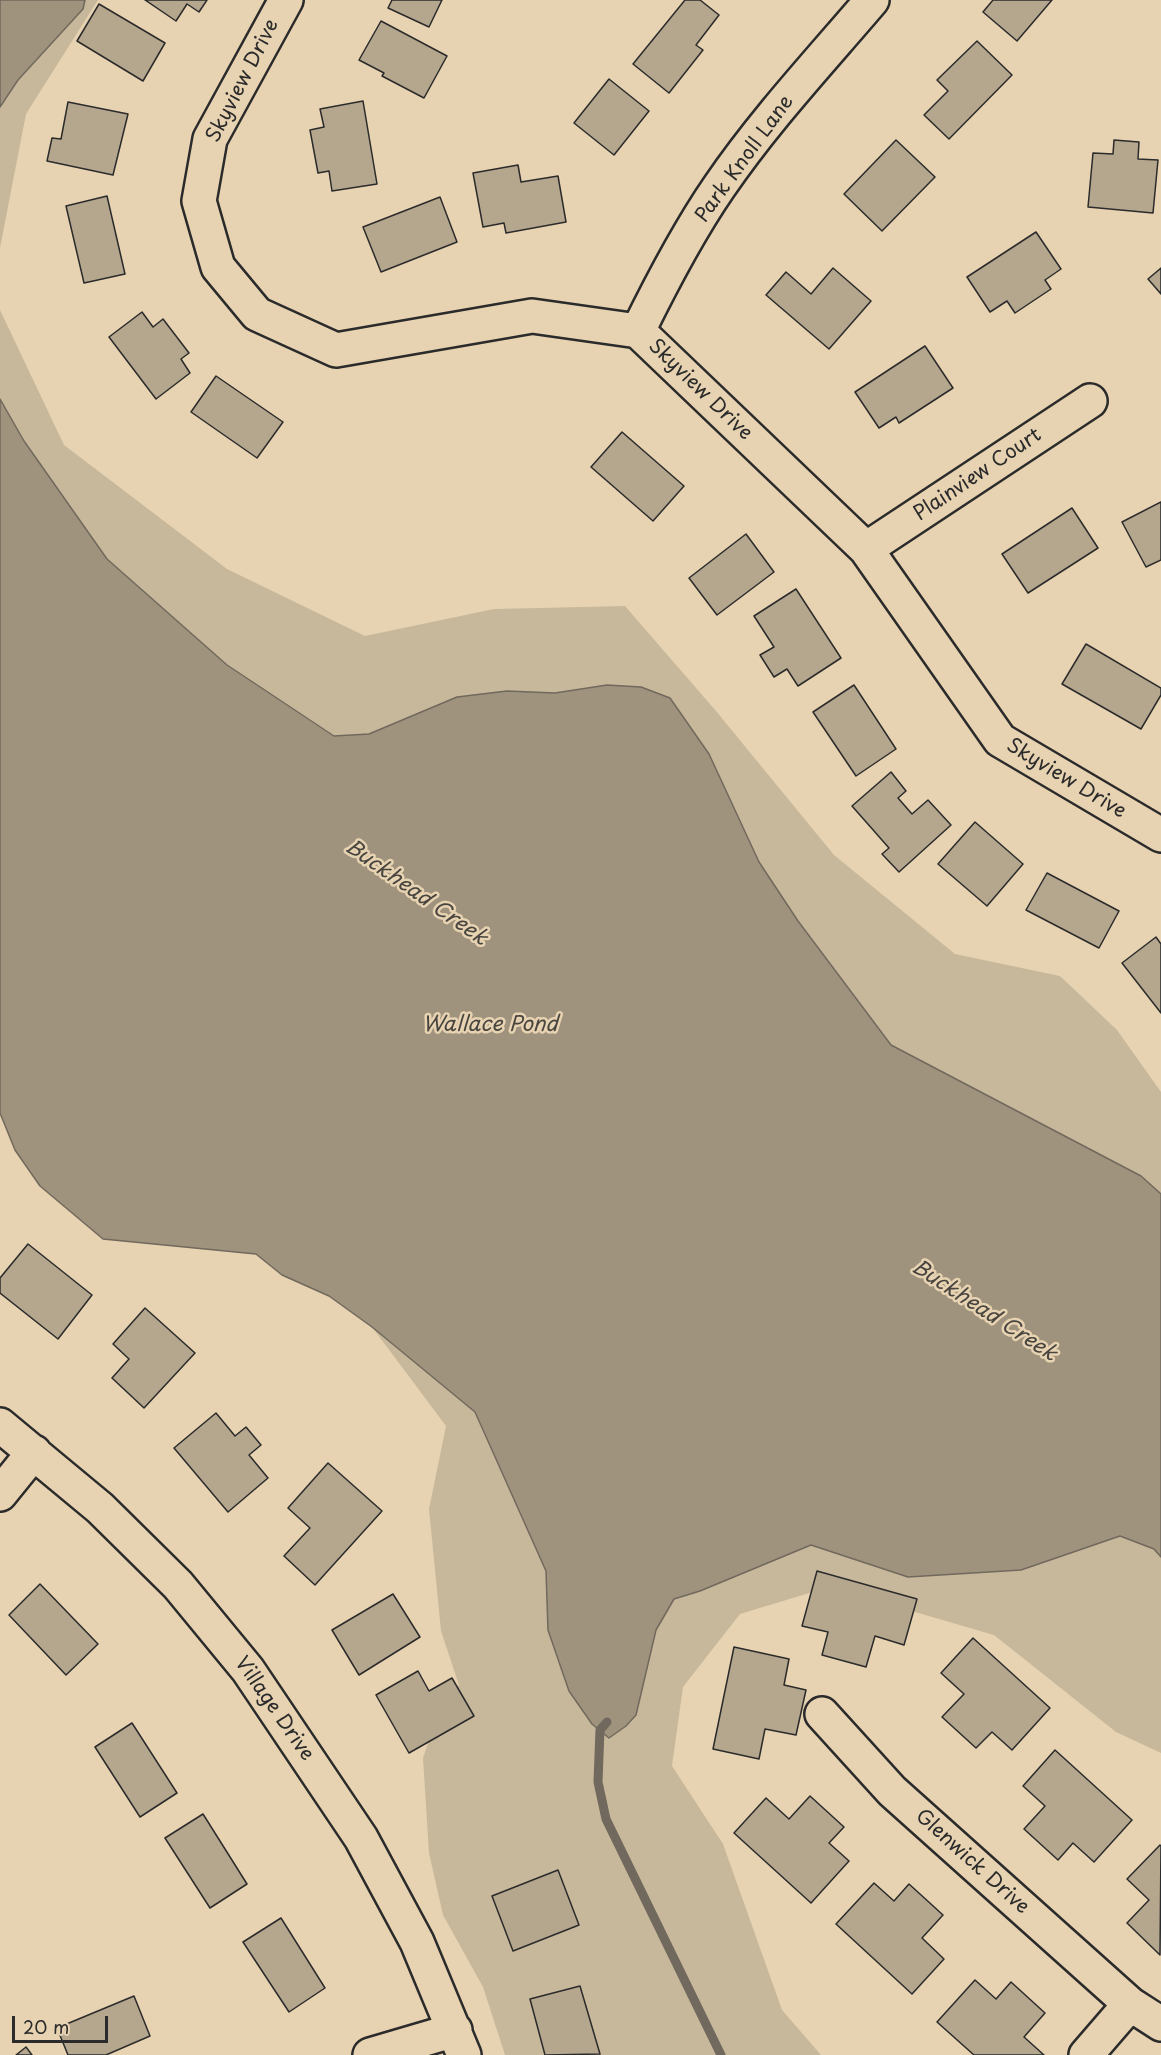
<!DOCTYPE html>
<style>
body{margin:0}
#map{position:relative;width:1161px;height:2055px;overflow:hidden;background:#e7d3b1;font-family:"Playpen Sans",sans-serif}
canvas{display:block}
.scale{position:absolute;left:12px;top:2016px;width:96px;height:27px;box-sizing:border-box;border:3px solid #2b2b2b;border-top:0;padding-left:8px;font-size:18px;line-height:21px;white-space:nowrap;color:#2b2b2b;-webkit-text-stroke:4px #e7d3b1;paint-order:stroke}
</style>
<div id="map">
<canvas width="1161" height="2055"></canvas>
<div class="scale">20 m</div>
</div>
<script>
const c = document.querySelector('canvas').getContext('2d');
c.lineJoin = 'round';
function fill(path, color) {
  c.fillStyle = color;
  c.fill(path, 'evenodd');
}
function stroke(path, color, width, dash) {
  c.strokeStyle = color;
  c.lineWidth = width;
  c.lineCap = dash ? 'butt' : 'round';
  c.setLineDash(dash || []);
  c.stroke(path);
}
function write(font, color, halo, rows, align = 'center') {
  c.font = font + ' "Playpen Sans",sans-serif';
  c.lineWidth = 5;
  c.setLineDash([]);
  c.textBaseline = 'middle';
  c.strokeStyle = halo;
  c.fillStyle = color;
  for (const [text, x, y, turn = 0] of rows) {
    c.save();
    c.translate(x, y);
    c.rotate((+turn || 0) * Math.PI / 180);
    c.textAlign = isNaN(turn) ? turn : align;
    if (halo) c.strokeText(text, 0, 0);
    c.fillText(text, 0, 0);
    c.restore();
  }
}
fill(new Path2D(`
 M85,0H98L26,114L0,248V107L18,80L83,9Z
 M0,310L64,445L227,569L365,636L494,609L625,606L716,711L834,855L955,954L1060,976L1117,1030L1161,1092V1194L1141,1176L891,1045L798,921L759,862L709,754L641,687L607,685L555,693L507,691L457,697L369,734L335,736L227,665L107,559L24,441L0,399Z
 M0,1009L200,1109L475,1413L546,1571L547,1598L592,1724L600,1730L636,1715L656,1630L674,1599L700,1591L811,1545L908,1577L1021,1570L1120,1536L1154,1549L1161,1557V1753L1116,1732L994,1635L829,1587L740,1614L683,1687L672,1766L723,1844L782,2010L821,2055H505L483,1987L443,1915L429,1853L423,1758L439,1710L459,1685L441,1631L429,1509L446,1426L372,1327L329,1296L282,1275L256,1254L103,1239L40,1186L15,1150L0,1114Z`), '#c8b89b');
const water = new Path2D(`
 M0,0H85L83,9L18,80L0,107Z
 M0,399L24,441L107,559L227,665L334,736L369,734L457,697L507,691L555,693L607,685L641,687L670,698L709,754L759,862L798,921L891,1045L1141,1176L1161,1194V1557L1154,1549L1120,1536L1021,1570L908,1577L811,1545L700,1591L674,1599L656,1630L636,1715L626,1726L609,1738L592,1724L569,1691L548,1630L546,1571L475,1412L372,1327L329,1296L282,1275L256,1254L103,1239L40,1186L15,1150L0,1113Z`);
fill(water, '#a0937e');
stroke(water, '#71695d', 1.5);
stroke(new Path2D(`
 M607,1722L600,1730L598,1782L606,1819L721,2055`), '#71695d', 9);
const building = new Path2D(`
 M145,0H207L199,12L187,4L176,21Z
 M392,0H442L429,27L388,8Z
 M685,0H700L719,15L696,45L703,50L669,93L633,64Z
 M993,0H1052L1017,41L983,12Z
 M99,4L165,43L143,81L77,41Z
 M381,21L447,56L424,98L382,76L384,73L359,60Z
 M977,41L1012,75L949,139L924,115L948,91L937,80Z
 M609,79L649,111L614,155L574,123Z
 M363,101L377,184L332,191L329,171L318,173L310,130L324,127L320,109Z
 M68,102L128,114L113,175L47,161L52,138L61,139Z
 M896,140L935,177L882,231L844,194Z
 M1114,140L1139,142L1138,159L1158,160L1153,213L1088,207L1093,153L1113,154Z
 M518,165L521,182L558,176L566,222L506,233L504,223L483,227L473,173Z
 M107,196L125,274L84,283L66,206Z
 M440,197L457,242L381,272L363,227Z
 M1036,232L1061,269L1045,280L1051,289L1015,313L1007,301L990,312L967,277Z
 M833,268L871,301L829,349L766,295L786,272L811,294Z
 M1161,268V294L1148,279Z
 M142,312L153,327L163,319L189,353L181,359L190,373L156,399L109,337Z
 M925,346L953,388L899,423L896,417L879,428L855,392Z
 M216,376L283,422L257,458L191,412Z
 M622,432L684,486L653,521L591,467Z
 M1161,502V560L1146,567L1122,522Z
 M1072,508L1098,548L1028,593L1002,554Z
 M746,534L774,572L717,615L689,578Z
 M796,589L841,658L798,686L787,669L774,677L760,655L774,647L754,616Z
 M1086,644L1161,688V695L1141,729L1062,684Z
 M854,685L896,749L856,776L813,712Z
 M891,772L906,791L898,798L912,814L928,800L951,825L899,872L882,854L889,848L852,806Z
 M975,822L1023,864L987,906L938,864Z
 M1047,873L1119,911L1099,948L1026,910Z
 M1156,937L1161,944V1013L1122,963Z
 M28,1244L92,1295L58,1339L0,1293V1278Z
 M145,1308L195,1353L144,1408L112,1378L129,1359L113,1344Z
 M216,1413L235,1436L246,1427L261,1445L249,1455L268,1478L228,1512L174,1448Z
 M328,1463L382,1511L315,1585L284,1556L310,1528L288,1508Z
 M817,1571L917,1599L904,1645L875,1636L866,1667L822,1655L828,1632L802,1626Z
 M40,1584L98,1644L66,1675L9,1615Z
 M393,1594L420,1637L359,1675L332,1630Z
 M973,1638L1050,1708L1012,1750L992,1732L976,1748L942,1717L964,1694L941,1673Z
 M734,1647L789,1659L784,1685L806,1690L796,1735L765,1729L759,1759L713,1749Z
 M418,1671L429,1691L452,1678L474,1716L409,1753L376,1695Z
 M132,1723L177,1793L140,1817L95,1747Z
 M1055,1750L1132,1820L1094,1862L1073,1843L1058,1860L1024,1829L1045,1806L1023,1786Z
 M810,1796L844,1827L829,1843L849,1861L811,1903L734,1833L766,1798L789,1819Z
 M203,1814L247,1884L210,1908L165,1838Z
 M1160,1845L1161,1846L1160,1955L1127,1923L1149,1900L1127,1879Z
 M558,1870L579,1925L513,1951L492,1896Z
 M874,1883L894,1901L909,1884L943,1915L922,1938L944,1959L912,1994L836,1924Z
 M281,1918L325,1988L289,2012L243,1942Z
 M975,1980L996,1999L1011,1982L1045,2013L1024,2037L1044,2055H974L937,2022Z
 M580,1986L600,2054L545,2055L530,1999Z
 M134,1996L150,2036L106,2055H68L57,2028Z
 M26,2047L32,2055H16Z`);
fill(building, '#b5a68e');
stroke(building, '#2b2b2b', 1.5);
const minor = new Path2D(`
 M286,0L210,139L199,201L218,267L257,314L336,350L532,316L638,331L866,549L1000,740L1161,835
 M638,331C662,282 688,232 719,187C764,121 820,61 872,0
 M866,549L1090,401
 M0,1425L100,1508L178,1585L248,1670L361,1838L417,1942L464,2055
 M0,1494L34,1452
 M822,1714L892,1791L1130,2004L1161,2024
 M370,2055L455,2030
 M1086,2055L1130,2004`);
stroke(minor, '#2b2b2b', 38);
stroke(minor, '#e7d3b1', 33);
write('20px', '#2b2b2b', '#e7d3b1', [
 ["Skyview Drive",243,81,-63],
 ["Park Knoll Lane",745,159,-54],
 ["Skyview Drive",700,390,44],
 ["Plainview Court",978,475,-34],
 ["Skyview Drive",1066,779,31],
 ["Village Drive",274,1709,55],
 ["Glenwick Drive",972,1862,42]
]);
write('italic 21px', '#484540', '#e7d3b1', [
 ["Buckhead Creek",416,893,35],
 ["Wallace Pond",490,1025],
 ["Buckhead Creek",984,1311,33]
]);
</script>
